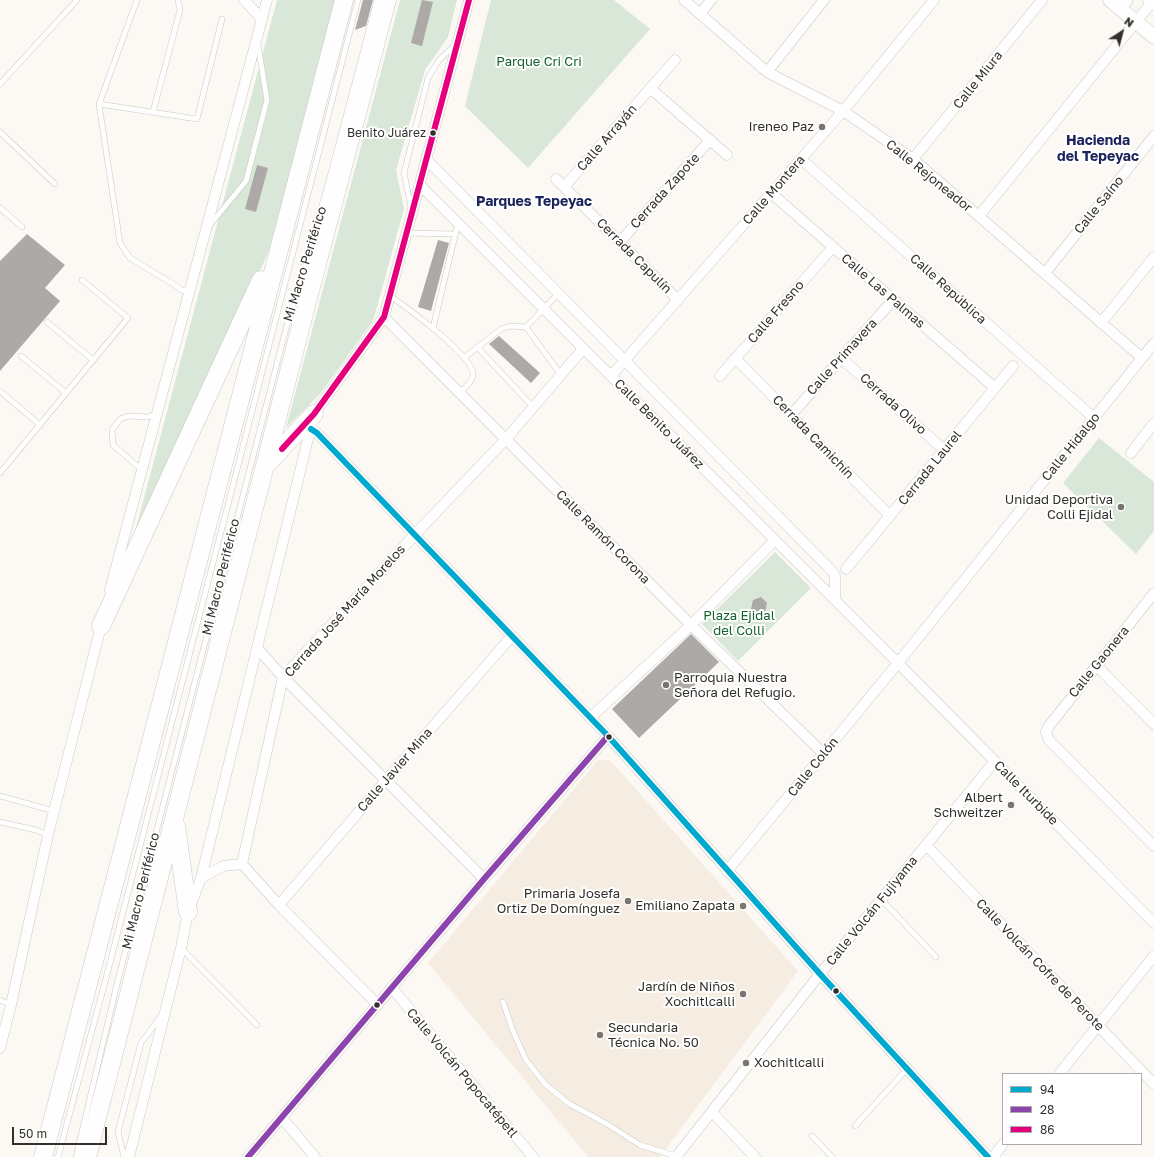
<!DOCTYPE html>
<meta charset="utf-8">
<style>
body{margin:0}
#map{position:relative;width:1154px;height:1157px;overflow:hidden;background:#fcf9f5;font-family:"Golos Text",sans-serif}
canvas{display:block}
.legend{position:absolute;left:1002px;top:1073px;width:140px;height:72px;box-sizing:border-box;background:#fff;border:1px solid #adacaa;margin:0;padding:5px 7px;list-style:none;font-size:12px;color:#33302b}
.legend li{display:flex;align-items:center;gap:8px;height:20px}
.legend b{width:20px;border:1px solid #adacaa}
.north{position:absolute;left:1102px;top:12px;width:40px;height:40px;-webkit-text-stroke:3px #fff;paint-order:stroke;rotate:36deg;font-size:11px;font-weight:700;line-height:16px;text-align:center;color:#33302b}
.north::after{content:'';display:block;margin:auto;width:14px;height:18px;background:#33302b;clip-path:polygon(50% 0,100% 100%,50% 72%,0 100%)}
.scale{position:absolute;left:12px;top:1127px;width:95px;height:18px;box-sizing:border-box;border:2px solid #33302b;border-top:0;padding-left:5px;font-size:12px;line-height:14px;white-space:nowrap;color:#33302b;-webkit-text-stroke:3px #fff;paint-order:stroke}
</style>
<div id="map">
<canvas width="1154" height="1157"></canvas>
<ul class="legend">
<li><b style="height:5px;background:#00a9ce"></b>94</li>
<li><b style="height:5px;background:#8e44ad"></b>28</li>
<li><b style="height:5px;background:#e5007d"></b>86</li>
</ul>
<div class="north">N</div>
<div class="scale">50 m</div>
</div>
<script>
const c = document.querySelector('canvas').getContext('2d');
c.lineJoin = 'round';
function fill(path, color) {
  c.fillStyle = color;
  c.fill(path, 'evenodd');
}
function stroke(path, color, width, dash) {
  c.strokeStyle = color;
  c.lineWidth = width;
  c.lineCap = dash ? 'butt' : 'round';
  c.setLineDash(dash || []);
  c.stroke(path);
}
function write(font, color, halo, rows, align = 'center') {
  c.font = font + ' "Golos Text",sans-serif';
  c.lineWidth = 4;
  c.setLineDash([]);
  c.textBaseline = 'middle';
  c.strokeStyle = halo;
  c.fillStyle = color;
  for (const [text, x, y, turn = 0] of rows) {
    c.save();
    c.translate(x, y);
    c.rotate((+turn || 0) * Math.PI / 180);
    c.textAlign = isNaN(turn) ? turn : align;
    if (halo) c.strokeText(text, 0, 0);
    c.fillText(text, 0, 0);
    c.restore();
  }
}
fill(new Path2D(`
 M598,760H610L798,971L660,1157H588L428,963Z`), '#f6ede2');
fill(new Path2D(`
 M277,0H336L269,251L129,554Z
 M400,0H457L448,37L425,70L396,170L404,209L373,321L320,394L286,428Z
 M491,0H614L650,29L528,168L465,106Z
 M1099,438L1154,482V531L1136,554L1063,483Z
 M775,552L811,588L738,661L702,624Z`), '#d8e7d7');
fill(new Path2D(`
 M363,0H373L366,26L355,30Z
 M422,0L433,2L422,46L411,43Z
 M257,165L268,168L256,212L245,209Z
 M27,234L65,265L45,288L60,301L0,371V261Z
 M438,240L449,243L431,311L418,307Z
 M499,336L540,373L531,383L489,344Z
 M761,597L767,603L765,612L756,613L751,609L753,600Z
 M691,634L719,662L639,738L612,709Z`), '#aca9a6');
const lane = new Path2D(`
 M137,0L99,104L120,243L130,258L178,287L181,290L188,292
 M0,84L77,0
 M99,104L197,119L222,19
 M153,112L180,10L178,0
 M0,132L55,184
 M411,207L404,173L428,78L439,60L455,45
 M0,208L22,227
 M209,226L246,181L267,100L258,45
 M407,233L455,234
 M390,296C406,307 476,357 473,376C472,382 464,388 460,393
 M47,322L93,360
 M526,327L558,294
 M433,328L458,223
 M478,348L533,407
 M21,356L66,393
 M465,357L501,329L510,326L526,327L561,375
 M0,391L40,425
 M142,470L113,445L112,430L120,419L128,416L148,417L157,413
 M0,473L128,318L82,280
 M0,796L54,811
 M0,822L36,830L48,835
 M881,899L936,957
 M181,948L257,1025
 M0,1000L11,1005
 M503,1002L513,1031L526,1060L545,1084L568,1103L607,1124L640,1145L676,1156
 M855,1126L907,1069
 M812,1136L832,1157
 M58,1157L105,982L358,0
 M76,1157L117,984L288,321L327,188L377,0
 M124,1157L118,1132L141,1043L161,1016`);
const street = new Path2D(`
 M244,0L261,18
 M684,0L767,72L843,111L913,159L1142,358
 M1120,9L1128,0
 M700,14L711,0
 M767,72L824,0
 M650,88L727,155
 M801,159L1094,418
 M913,159L1042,0
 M427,160L831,570L835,576V599
 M556,179L678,300
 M420,185L898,663L1154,923
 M564,187L675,60
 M771,193L995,388
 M979,216L1152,2
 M620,242L710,140
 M1045,273L1154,136
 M384,317L691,625L824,754
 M1101,323L1154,257
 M735,358L890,516
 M841,358L944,450
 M611,376L843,111L934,0
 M720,376L833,247
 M791,415L893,300
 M311,429L317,433L608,736L820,974L988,1157
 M1131,453L1154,423
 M846,569L1013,366
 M110,590L267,0
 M1154,593L1049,726L1046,732L1049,740L1154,846
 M257,648L283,677L484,879
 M1097,666L1154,724
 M590,718L691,625L775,540
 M926,845L1154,1084
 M242,864L283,677L422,527L506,439L583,349
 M242,864L279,905L378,1005
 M727,871L898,663L1154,343
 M201,878L223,866L242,864
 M279,905L386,780L512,636
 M392,988L533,1157
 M0,1048L11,1005L48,835L102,622
 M1059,1074L1154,956
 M712,1112L755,1157
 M282,1118L315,1157
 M129,1157L181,948L188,912L201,878L314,414L384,317L469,0
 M248,1157L484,879L608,736
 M676,1157L820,974L995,761
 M993,1157L1003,1144`);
const secondary = new Path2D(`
 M1110,0L1154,37
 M1150,0L1154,3`);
const highway = new Path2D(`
 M267,464L314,414
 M101,626L261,280
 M176,826L188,912
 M43,1157L344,0
 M87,1157L307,302L387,0`);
stroke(lane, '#cbc8c4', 6);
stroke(street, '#cbc8c4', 11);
stroke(secondary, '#cbc8c4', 15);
stroke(highway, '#cbc8c4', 19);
stroke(lane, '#fffefe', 5);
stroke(street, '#fffefe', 10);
stroke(secondary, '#fffefe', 14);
stroke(highway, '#fffefe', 18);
stroke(new Path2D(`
 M311,429L317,433L608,736L820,974L988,1157`), '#00a9ce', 6);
stroke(new Path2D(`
 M248,1157L484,879L608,736`), '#8e44ad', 6);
stroke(new Path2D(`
 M282,449L314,414L384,317L469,0`), '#e5007d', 6);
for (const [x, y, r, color] of [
 [822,127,4,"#797672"],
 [433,133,3.5,"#33302b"],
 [1121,507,4,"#797672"],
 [666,685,4,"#797672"],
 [609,737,3.5,"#33302b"],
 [1011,805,4,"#797672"],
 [628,901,4,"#797672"],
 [743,906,4,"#797672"],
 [836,991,3.5,"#33302b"],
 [743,994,4,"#797672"],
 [377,1005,3.5,"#33302b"],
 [600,1035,4,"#797672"],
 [746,1063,4,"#797672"]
]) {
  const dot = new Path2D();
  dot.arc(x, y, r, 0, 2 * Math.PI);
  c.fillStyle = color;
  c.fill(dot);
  stroke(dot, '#fff', 1.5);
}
write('12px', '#33302b', '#fff', [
 ["Benito Juárez",426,133]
], 'right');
write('13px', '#14622d', '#fff', [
 ["Parque Cri Cri",539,62],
 ["Plaza Ejidal",739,616],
 ["del Colli",739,631]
]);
write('13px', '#33302b', '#fff', [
 ["Calle Miura",978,80,-51],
 ["Calle Arrayán",607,138,-49],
 ["Calle Rejoneador",929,176,39],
 ["Calle Montera",774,190,-49],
 ["Cerrada Zapote",665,191,-48],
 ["Calle Saíno",1099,205,-51],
 ["Cerrada Capulín",634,256,45],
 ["Mi Macro Periférico",305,264,-73],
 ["Calle República",948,289,42],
 ["Calle Las Palmas",883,291,41],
 ["Calle Fresno",776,312,-49],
 ["Calle Primavera",842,357,-48],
 ["Cerrada Olivo",893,404,42],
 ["Calle Benito Juárez",659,424,45],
 ["Cerrada Camichín",813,437,46],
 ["Calle Hidalgo",1071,447,-51],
 ["Cerrada Laurel",930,468,-51],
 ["Calle Ramón Corona",603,537,45],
 ["Mi Macro Periférico",221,577,-76],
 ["Cerrada José María Morelos",345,611,-48],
 ["Calle Gaonera",1099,662,-51],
 ["Calle Colón",813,767,-51],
 ["Calle Javier Mina",395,770,-49],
 ["Calle Iturbide",1026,793,45],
 ["Mi Macro Periférico",141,891,-76],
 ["Calle Volcán Fujiyama",872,911,-51],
 ["Calle Volcán Cofre de Perote",1040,965,46],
 ["Calle Volcán Popocatépetl",462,1073,50]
]);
write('13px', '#33302b', '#fff', [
 ["Ireneo Paz",814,127],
 ["Unidad Deportiva",1113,500],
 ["Colli Ejidal",1113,515],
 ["Parroquia Nuestra",674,678,"left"],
 ["Señora del Refugio.",674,693,"left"],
 ["Albert",1003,798],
 ["Schweitzer",1003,813],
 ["Primaria Josefa",620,894],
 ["Ortiz De Domínguez",620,909],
 ["Emiliano Zapata",735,906],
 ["Jardín de Niños",735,987],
 ["Xochitlcalli",735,1002],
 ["Secundaria",608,1028,"left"],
 ["Técnica No. 50",608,1043,"left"],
 ["Xochitlcalli",754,1063,"left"]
], 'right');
write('bold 14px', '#1c245c', '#fff', [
 ["Hacienda",1098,141],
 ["del Tepeyac",1098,157],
 ["Parques Tepeyac",534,202]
]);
</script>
